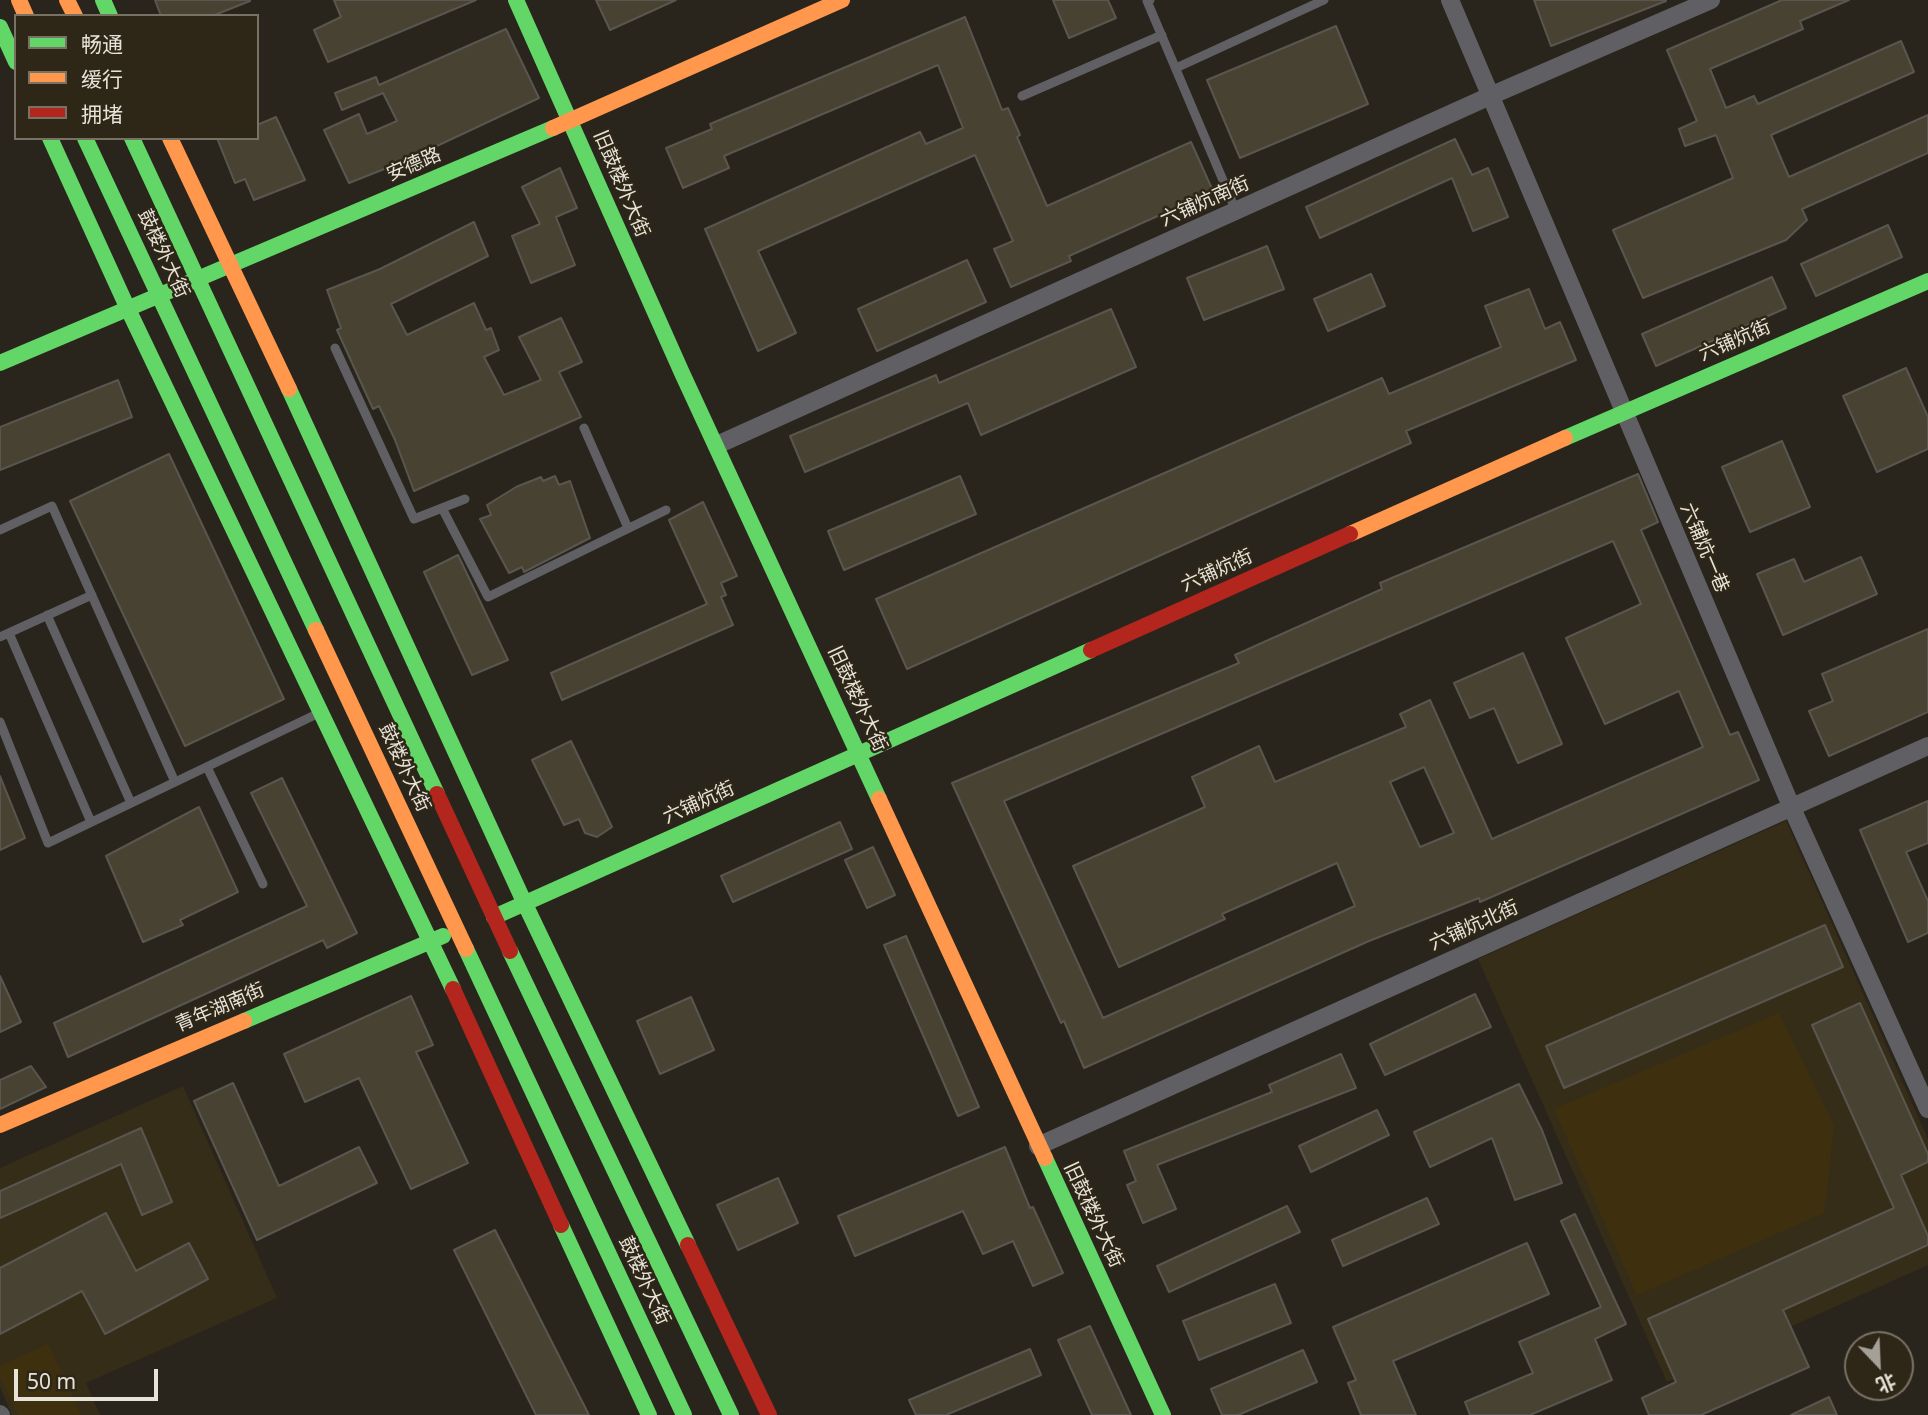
<!DOCTYPE html>
<meta charset="utf-8">
<style>
body{margin:0}
#map{position:relative;width:1928px;height:1415px;overflow:hidden;background:#29251c;font-family:"Noto Sans","Noto Sans SC",sans-serif}
canvas{display:block}
.legend{position:absolute;left:14px;top:14px;width:245px;height:126px;box-sizing:border-box;background:#2e2717;border:2px solid #787265;margin:0;padding:9px 12px;list-style:none;font-size:21px;color:#e8e3d9}
.legend li{display:flex;align-items:center;gap:14px;height:35px}
.legend b{width:35px;border:2px solid #787265}
.north{position:absolute;left:1844px;top:1331px;width:70px;height:70px;box-sizing:border-box;background:#2e2717;border:2px solid #787265;border-radius:50%;rotate:157deg;font-size:19px;font-weight:700;line-height:28px;text-align:center;color:#e8e3d9}
.north::after{content:'';display:block;margin:auto;width:24px;height:32px;background:#a5a097;clip-path:polygon(50% 0,100% 100%,50% 72%,0 100%)}
.scale{position:absolute;left:14px;top:1369px;width:144px;height:32px;box-sizing:border-box;border:4px solid #e8e3d9;border-top:0;padding-left:9px;font-size:21px;line-height:24px;white-space:nowrap;color:#e8e3d9;-webkit-text-stroke:5px #2e2717;paint-order:stroke}
</style>
<div id="map">
<canvas width="1928" height="1415"></canvas>
<ul class="legend">
<li><b style="height:9px;background:#63d668"></b>畅通</li>
<li><b style="height:9px;background:#ff974d"></b>缓行</li>
<li><b style="height:9px;background:#b3261e"></b>拥堵</li>
</ul>
<div class="north">北</div>
<div class="scale">50 m</div>
</div>
<script>
const c = document.querySelector('canvas').getContext('2d');
c.lineJoin = 'round';
function fill(path, color) {
  c.fillStyle = color;
  c.fill(path, 'evenodd');
}
function stroke(path, color, width, dash) {
  c.strokeStyle = color;
  c.lineWidth = width;
  c.lineCap = dash ? 'butt' : 'round';
  c.setLineDash(dash || []);
  c.stroke(path);
}
function write(font, color, halo, rows, align = 'center') {
  c.font = font + ' "Noto Sans","Noto Sans SC",sans-serif';
  c.lineWidth = 5;
  c.setLineDash([]);
  c.textBaseline = 'middle';
  c.strokeStyle = halo;
  c.fillStyle = color;
  for (const [text, x, y, turn = 0] of rows) {
    c.save();
    c.translate(x, y);
    c.rotate((+turn || 0) * Math.PI / 180);
    c.textAlign = isNaN(turn) ? turn : align;
    if (halo) c.strokeText(text, 0, 0);
    c.fillText(text, 0, 0);
    c.restore();
  }
}
fill(new Path2D(`
 M1786,821L1928,1139V1265L1667,1382L1478,959Z
 M183,1086L277,1298L86,1383L100,1415H12L0,1387V1168Z`), '#362d18');
fill(new Path2D(`
 M1779,1013L1834,1126L1824,1213L1637,1295L1554,1109Z
 M48,1344L81,1415H18L0,1377V1366Z`), '#3e300f');
const building = new Path2D(`
 M155,0H250V1L212,16H161Z
 M334,0H476L328,62L314,30L341,17Z
 M596,0H676L610,30Z
 M1053,0H1108L1116,18L1069,38Z
 M1534,0H1666V1L1551,46Z
 M1782,0H1849L1800,21L1803,29L1710,69L1726,108L1754,96L1758,104L1901,41L1914,72L1771,135L1789,177L1928,115V153L1802,209L1807,220L1786,240L1643,298L1613,230L1733,178L1716,135L1685,146L1679,129L1697,121L1667,50Z
 M965,17L1002,110L1008,108L1020,135L1017,137L1047,206L1191,142L1213,191L1069,256L1071,261L1011,287L994,249L1013,241L975,155L758,251L796,333L758,351L705,229L920,132L926,144L963,128L938,65L724,156L729,168L683,188L666,148L712,129L710,124Z
 M1336,26L1368,104L1240,158L1207,80Z
 M506,29L539,98L407,160L349,183L324,130L359,114L367,134L397,121L383,93L342,110L335,93L376,77L379,85Z
 M276,117L305,180L254,200L245,179L235,183L217,138H257V125Z
 M1455,139L1472,175L1488,168L1508,217L1473,231L1452,178L1320,238L1306,207Z
 M560,168L577,208L556,217L575,265L531,283L512,236L540,224L522,187Z
 M474,222L488,256L391,304L407,335L474,303L486,330L491,328L499,350L484,357L504,395L541,380L519,337L561,318L582,362L559,372L581,417L414,491L395,440L379,406L373,409L337,330L341,328L327,290L380,269Z
 M1888,225L1902,257L1816,296L1801,264Z
 M1267,246L1284,289L1204,320L1187,278Z
 M967,260L986,302L877,351L858,309Z
 M1371,274L1385,306L1328,331L1314,299Z
 M1772,277L1786,308L1656,366L1642,334Z
 M1529,289L1545,329L1560,322L1576,360L1406,431L1411,443L907,669L876,599L1382,378L1389,394L1501,347L1485,306Z
 M1111,309L1136,367L981,435L968,403L805,472L790,436L936,375L939,383Z
 M1906,368L1928,417V449L1877,472L1843,396Z
 M118,380L132,417L0,470V427Z
 M1782,441L1810,507L1750,532L1722,467Z
 M169,454L284,699L185,746L70,501Z
 M1638,474L1658,522L1641,530L1730,735L1738,732L1759,780L1480,902L1479,898L1369,941L1084,1068L1064,1021L1061,1023L952,783L1239,663L1235,655L1382,589L1380,583ZM1613,541L1641,604L1566,638L1605,724L1679,691L1703,747L1492,839L1430,700L1400,714L1406,727L1275,782L1259,746L1192,777L1205,807L1073,866L1119,967L1225,919L1222,914L1337,863L1355,906L1103,1018L1004,801ZM1424,767L1454,833L1420,847L1390,782Z
 M555,476L559,485L570,481L590,538L524,572L522,567L509,573L480,519L491,515L487,505L516,487L541,477L543,481Z
 M960,476L976,514L844,570L828,531Z
 M703,502L737,576L721,583L726,595L721,597L733,625L562,700L551,673L707,604L669,520Z
 M458,555L508,660L472,675L424,572Z
 M1861,557L1877,594L1783,635L1757,574L1794,559L1804,582Z
 M1928,629V712L1829,756L1809,711L1833,701L1822,674Z
 M1523,653L1562,744L1518,763L1494,708L1470,718L1454,683Z
 M571,741L612,827L597,837L585,833L579,819L564,825L532,760Z
 M0,776L25,838L0,850Z
 M282,778L357,933L327,948L323,940L68,1057L54,1023L307,906L251,793Z
 M1928,801V843L1906,852L1928,901V933L1908,942L1860,830Z
 M199,807L238,892L180,920L183,925L143,942L106,856Z
 M840,822L852,849L733,902L721,876Z
 M873,847L895,895L867,908L845,860Z
 M1825,925L1843,967L1564,1088L1546,1046Z
 M906,936L979,1107L958,1116L884,945Z
 M0,976L21,1022L0,1032Z
 M1475,994L1491,1027L1385,1075L1370,1044Z
 M411,996L433,1045L416,1052L468,1163L411,1189L359,1078L305,1102L284,1054Z
 M691,997L714,1050L660,1074L637,1021Z
 M1860,1003L1928,1154V1162L1901,1175L1928,1236V1245L1783,1310L1809,1367L1701,1415H1649L1642,1398L1676,1382L1648,1319L1894,1208L1812,1025Z
 M1341,1054L1356,1088L1157,1165L1176,1209L1143,1223L1127,1185L1136,1181L1124,1151L1272,1092L1269,1085Z
 M31,1066L46,1087L0,1109V1080Z
 M233,1083L279,1186L359,1147L377,1183L257,1240L194,1101Z
 M1519,1084L1542,1130L1562,1183L1515,1200L1492,1138L1430,1167L1414,1132Z
 M1377,1110L1389,1135L1311,1172L1299,1146Z
 M141,1128L172,1202L142,1215L121,1164L0,1218V1191Z
 M1005,1147L1030,1208L1033,1207L1063,1273L1033,1286L1013,1241L983,1254L963,1211L855,1256L838,1216Z
 M778,1178L798,1223L738,1250L717,1205Z
 M1427,1198L1439,1224L1343,1266L1332,1240Z
 M1287,1206L1300,1232L1169,1292L1157,1266Z
 M106,1213L136,1271L189,1243L208,1279L105,1334L82,1291L0,1334V1268Z
 M1575,1214L1626,1324L1595,1339L1612,1380L1530,1415H1470L1465,1402L1533,1373L1519,1342L1601,1307L1561,1221Z
 M495,1230L589,1415H536L454,1250Z
 M1527,1243L1549,1294L1393,1361L1416,1415H1361L1348,1383L1356,1380L1333,1327Z
 M1275,1284L1291,1323L1199,1360L1183,1321Z
 M1090,1326L1131,1415H1092L1058,1340Z
 M1030,1349L1041,1375L946,1415H916L909,1400Z
 M1303,1350L1317,1382L1238,1415H1222L1211,1389Z
 M1829,1397L1837,1415H1791Z`);
fill(building, '#484232');
stroke(building, '#59564f', 2);
stroke(new Path2D(`
 M1150,0L1147,1L1236,211
 M1176,68L1324,0
 M1022,96L1162,35
 M335,348L414,519L465,499
 M584,428L628,528
 M442,508L488,597L666,510
 M0,530L52,506L175,782
 M47,615L131,803
 M9,633L91,822
 M0,637L92,595
 M0,722L48,843L319,713
 M207,767L263,884`), '#606064', 9);
stroke(new Path2D(`
 M1450,0L1791,806L1928,1109
 M717,445L1490,96L1711,0
 M1038,1146L1928,746
 M0,1414L1,1415`), '#606064', 18);
stroke(new Path2D(`
 M103,0L110,16
 M516,0L682,373L879,799
 M0,27L16,62
 M50,138L128,309L453,989
 M85,138L316,630
 M132,138L437,794
 M0,363L553,128
 M289,389L525,904L688,1245
 M1565,438L1928,281
 M494,917L1091,650
 M466,949L684,1415
 M510,951L731,1415
 M244,1021L443,936
 M1045,1158L1163,1415
 M561,1225L649,1415`), '#63d668', 16);
stroke(new Path2D(`
 M19,0L26,16
 M67,0L75,16
 M553,128L842,0
 M170,138L289,389
 M1350,534L1565,438
 M316,630L466,949
 M879,799L1045,1158
 M0,1125L244,1021`), '#ff974d', 16);
stroke(new Path2D(`
 M1091,650L1350,534
 M437,794L510,951
 M453,989L561,1225
 M688,1245L769,1415`), '#b3261e', 16);
write('19px', '#e8e3d9', '#2e2717', [
 ["安德路",414,165,-23],
 ["旧鼓楼外大街",621,184,67],
 ["六铺炕南街",1205,202,-24],
 ["鼓楼外大街",163,254,65],
 ["六铺炕街",1735,341,-23],
 ["六铺炕一巷",1704,548,67],
 ["六铺炕街",1217,571,-24],
 ["旧鼓楼外大街",857,699,65],
 ["鼓楼外大街",404,768,65],
 ["六铺炕街",699,803,-24],
 ["六铺炕北街",1474,926,-24],
 ["青年湖南街",220,1008,-23],
 ["旧鼓楼外大街",1093,1215,65],
 ["鼓楼外大街",644,1281,65]
]);
</script>
